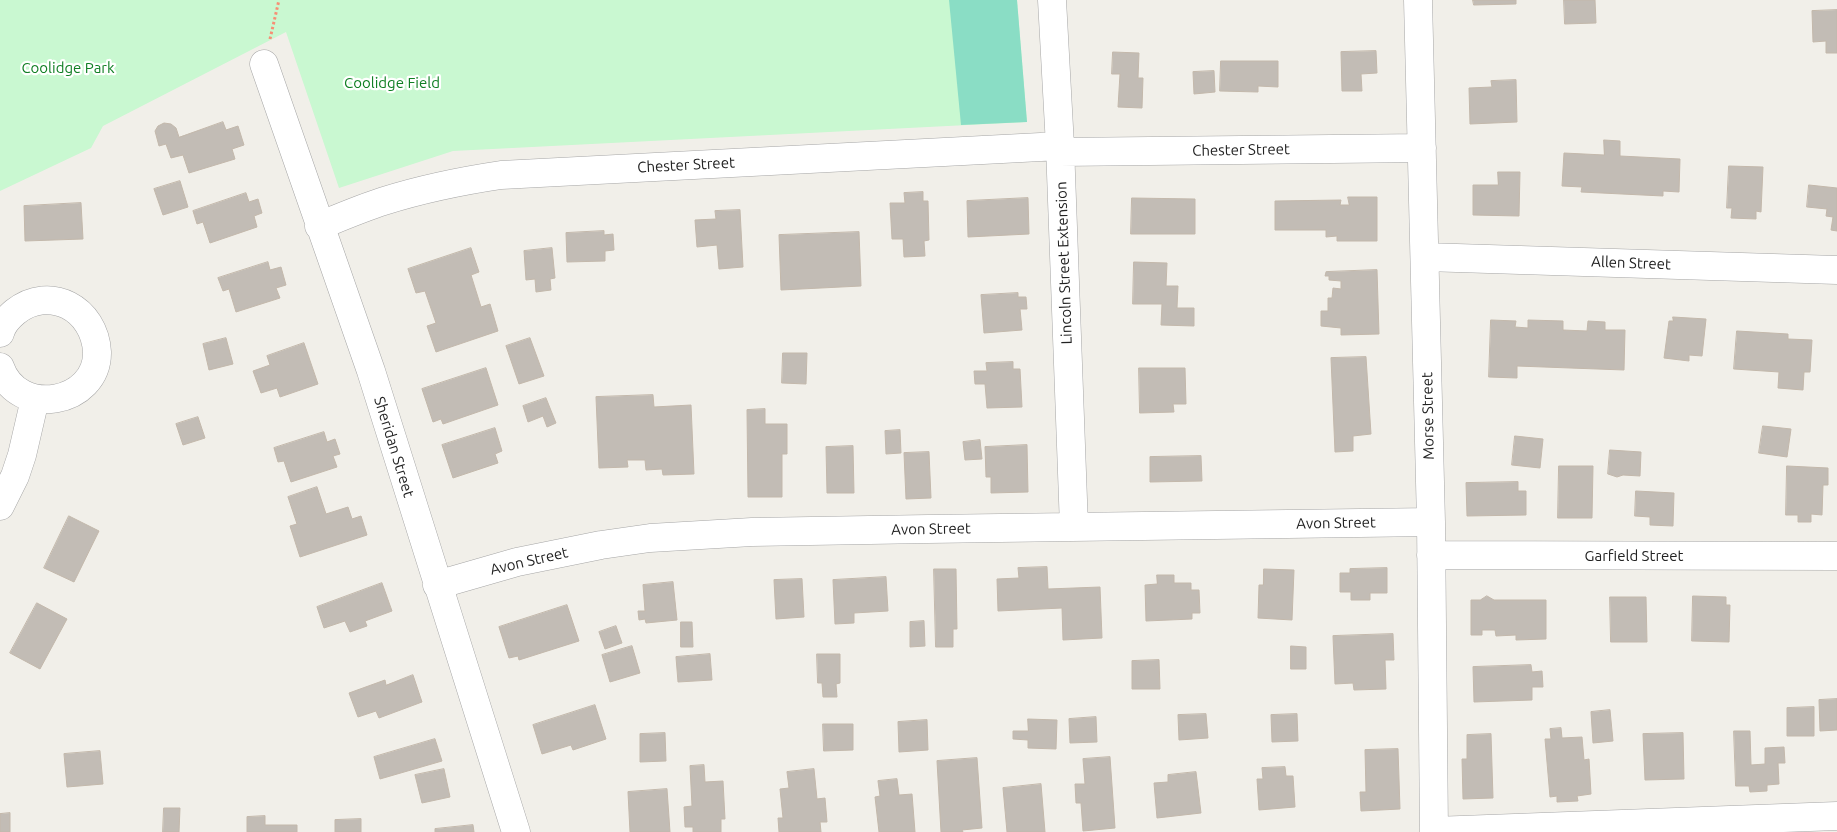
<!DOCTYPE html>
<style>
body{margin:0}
canvas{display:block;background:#f1efe9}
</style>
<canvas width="1837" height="832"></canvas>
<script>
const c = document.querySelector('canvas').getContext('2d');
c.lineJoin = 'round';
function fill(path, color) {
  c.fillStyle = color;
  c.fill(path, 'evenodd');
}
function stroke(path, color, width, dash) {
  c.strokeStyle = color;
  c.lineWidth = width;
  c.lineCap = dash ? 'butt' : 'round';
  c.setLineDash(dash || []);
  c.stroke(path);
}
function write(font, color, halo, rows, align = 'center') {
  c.font = font + ' Ubuntu,sans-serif';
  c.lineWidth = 4.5;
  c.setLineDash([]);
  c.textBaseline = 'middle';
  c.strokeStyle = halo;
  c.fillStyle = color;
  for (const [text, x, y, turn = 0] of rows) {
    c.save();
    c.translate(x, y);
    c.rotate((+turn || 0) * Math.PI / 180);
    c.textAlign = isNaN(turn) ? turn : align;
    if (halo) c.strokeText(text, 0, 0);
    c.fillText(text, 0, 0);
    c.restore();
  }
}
fill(new Path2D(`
 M0,0H1017L1027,122L453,151L339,188L286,32L103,126L91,148L0,191Z`), '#c9f8d1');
fill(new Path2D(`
 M949,0H1017L1027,122L961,125Z`), '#8addc5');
const building = new Path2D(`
 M1473,0H1516V4L1474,5Z
 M1564,0H1595L1596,23L1565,24Z
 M1837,10V53H1826V41L1813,42L1812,11Z
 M1376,51L1377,73L1361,74L1362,91H1342L1341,52Z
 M1113,52L1139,53L1138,78H1143L1142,108L1118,107L1120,74H1112Z
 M1221,61H1278V87L1258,86V92L1220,91Z
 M1214,71L1215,92L1194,94L1193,72Z
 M1516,80L1517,122L1470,124L1469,88L1492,87L1491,81Z
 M223,122L226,130L238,126L244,145L232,149L235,159L189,173L183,155L171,158L166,144L159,146L155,131L158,126L164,123L171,124L176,128L179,137Z
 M1604,140L1620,141V156L1680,159L1679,192L1663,191V196L1581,192L1582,187L1562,186L1564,153L1604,155Z
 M1729,166L1763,167L1761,212L1756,211V219L1731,218L1732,208H1727Z
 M1498,172H1520L1519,216L1473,215V185H1498Z
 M180,181L188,207L163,215L154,189Z
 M1809,185L1837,188V231L1831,230L1833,217L1826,216L1827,209L1807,207Z
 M923,192V201H928L929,240L924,241L925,256L904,257L903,239H892L890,203H905L904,193Z
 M246,193L249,202L258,199L262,213L254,216L257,227L210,243L203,222L197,224L193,211Z
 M1348,197H1377V241H1337V236L1326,237V230H1275V201L1341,200L1340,205H1349Z
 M1028,198L1029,234L968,237L967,201Z
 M1132,198L1195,199V234H1131Z
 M81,203L83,239L25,241L24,206Z
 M740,210L743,267L719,269L717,245L697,247L695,220L716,219L715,211Z
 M604,231V235L613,234L614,250L605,251V261L567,262L566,233Z
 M859,232L861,286L781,290L779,235Z
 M471,248L479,272L471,275L481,307L490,304L498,331L436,352L427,326L436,323L425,291L416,293L408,269Z
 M552,248L555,278L550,279L551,290L536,292L535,279L526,280L524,251Z
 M268,262L270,270L281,267L286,285L276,288L280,298L236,312L229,289L223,291L218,278Z
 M1134,262L1167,263L1166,286H1178L1177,308H1194V326L1161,325L1162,304H1133Z
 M1377,270L1379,334L1341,335V328L1321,326V311H1328V298H1332L1333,288L1341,289V281L1329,280V276H1325L1326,272Z
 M1018,293V297H1026L1027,309H1020L1022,330L984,333L981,295Z
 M1673,317L1706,319L1702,356L1689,355V361L1664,358L1669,321H1673Z
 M1491,320L1516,321L1515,327L1528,328V320L1563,321V330L1587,331L1588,321L1605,322V330H1625L1624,370L1517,366V378L1489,377Z
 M1737,331L1788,334V339L1812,340L1810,372H1804L1803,390L1778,388L1779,372L1734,369Z
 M226,338L233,364L209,370L203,344Z
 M530,338L544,376L519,384L506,346Z
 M304,343L318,384L280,397L277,388L261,393L253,371L270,365L267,356Z
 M783,353H807L806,384L782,383Z
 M1366,357L1371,434L1353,436V451L1335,452L1331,358Z
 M1013,362V369H1020L1022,407L987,408L985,384H975L974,371H987L986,363Z
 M486,368L498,405L443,424L441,419L433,422L422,389Z
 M1139,368H1185L1186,404H1173L1174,412L1140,413Z
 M653,395L654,407L691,405L694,474L663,475L662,469L646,470L645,460H627L628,467L599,468L596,397Z
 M546,398L556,423L547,427L543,416L528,422L523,406Z
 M765,409V424H787V454H782V497H748L747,410Z
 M198,417L205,438L183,445L176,424Z
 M1763,426L1791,429L1787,457L1759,453Z
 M495,428L502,451L495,454L498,463L453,478L442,445Z
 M900,430L901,453L886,454L885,431Z
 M324,432L327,442L335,439L340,454L333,456L337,467L291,482L284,461L278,462L274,448Z
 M1515,436L1543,439L1540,468L1512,465Z
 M980,440L982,459L965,460L963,442Z
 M1027,445L1028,492L991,493V477H986L985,447Z
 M853,446L854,493H827L826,447Z
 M1610,450L1641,452L1640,476L1623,475L1617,477L1608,474Z
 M929,452L931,498L906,499L904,453Z
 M1201,456L1202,481L1150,482V457Z
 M1559,466H1593L1592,518H1558Z
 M1787,466L1828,468V485H1823L1822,515L1811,514V522H1798V515H1786Z
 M1518,482V491H1526V515L1467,516L1466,483Z
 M317,487L326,514L348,507L352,519L361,516L367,535L300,557L290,526L297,524L288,497Z
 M1636,491L1674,493L1673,526L1650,525V517L1635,516Z
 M69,516L99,531L74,582L44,568Z
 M1047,567L1048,589L1100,587L1102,638L1063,640L1062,608L998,611L997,579L1019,578L1018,568Z
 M1387,568V593H1370V600H1351V592H1340V573H1350V569Z
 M934,569H956L957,629H953V647H936Z
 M1264,569L1294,570L1292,620L1258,618L1259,585H1263Z
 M1157,575H1174V583H1191V590H1199L1200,613H1192V619L1146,621L1145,585L1157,584Z
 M886,577L888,611L854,613V623L835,624L833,580Z
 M802,579L804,617L776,619L774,580Z
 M673,582L677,620L646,623L645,619L639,620L638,611H645L643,585Z
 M382,583L392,611L365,621L367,626L350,632L345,621L324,628L317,607Z
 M1487,596L1494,600H1546V639L1516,640V635L1496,636L1495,630H1482V635H1471V600H1480Z
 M1693,596L1726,597V605H1730L1729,642L1692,641Z
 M1610,597H1646L1647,642H1611Z
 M37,603L67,619L40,669L10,653Z
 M567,605L579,641L519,660L518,656L509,658L499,627Z
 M924,621L925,646L910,647V622Z
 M681,622H692L693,647H681Z
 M616,626L622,643L605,649L599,632Z
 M1393,634L1394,660H1385L1386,689L1354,690L1353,683L1335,684L1333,636Z
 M632,646L640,673L610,682L602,655Z
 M1291,646L1306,647V669H1291Z
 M710,654L712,680L678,682L676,657Z
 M817,654H840V683L836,684L837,697H823L822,683H818Z
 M1159,660L1160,689H1132V661Z
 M1531,665L1532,672L1542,671L1543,687H1532V700L1474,702L1473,667Z
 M413,675L422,702L379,718L376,711L358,717L349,693L385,680L386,685Z
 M1837,699V730L1820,731L1819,700Z
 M595,705L606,739L573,750L571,745L542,754L533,725Z
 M1814,707V736H1787V708Z
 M1610,710L1613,741L1593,743L1591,712Z
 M1206,714L1208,738L1179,740L1178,715Z
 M1297,714L1298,741L1272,742L1271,715Z
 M1096,717L1097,742L1070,743L1069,719Z
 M1028,719L1057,720L1056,749L1028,748V740L1013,739V731H1028Z
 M927,720L928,750L899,752L898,722Z
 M823,724H853V750L824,751Z
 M1561,728L1562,738L1582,737L1584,760L1589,759L1591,794L1577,796L1578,801L1557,802V796L1550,797L1545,739H1551L1550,729Z
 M1734,731H1750L1751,765L1765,764V748L1784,747L1785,763H1778L1779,784L1767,785V791L1750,792L1749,786H1736Z
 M665,733L666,761L640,762V734Z
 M1683,733L1684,779L1645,780L1643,734Z
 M1491,734L1493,798L1463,799L1462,759H1467V735Z
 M435,739L442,761L380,779L374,757Z
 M1398,749L1400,809L1361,811L1360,792H1366L1365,750Z
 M100,751L103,784L67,787L64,754Z
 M1110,757L1115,828L1083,831L1081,803H1076L1075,784H1085L1083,759Z
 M977,758L982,828L962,830L963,832H941L937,761Z
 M704,765L705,782L723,781L725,819H721V832H693V827H685L684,807L692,806L690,766Z
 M1285,767L1286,776H1293L1295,807L1259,810L1257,779H1263L1262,768Z
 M444,769L450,797L422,803L415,775Z
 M814,769L817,799L825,798L827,822H820L821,832H779L778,818H783L780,789L789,788L787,772Z
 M1196,772L1201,813L1157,818L1154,783L1168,782V775Z
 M897,779L899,795L912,794L915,832H879L875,797L880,796L878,781Z
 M1041,784L1045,832H1007L1003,788Z
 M667,789L670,832H630L628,792Z
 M164,808H180L179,832H163Z
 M10,813V832H0V814Z
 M265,816V825H297V832H247V817Z
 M361,819V832H335V820Z
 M473,825L474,832H435V829Z`);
fill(building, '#c2bcb5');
stroke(building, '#c3b8ab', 1);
const minor = new Path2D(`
 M1052,0L1060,146L1074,527
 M1418,0L1431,522L1434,832
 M264,64L371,371L516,832
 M1060,152L1422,148
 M319,226C341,217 362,208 384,201C422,189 461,181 501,175L1060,146
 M1425,257L1837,270
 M0,333C2,325 9,317 15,312C50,284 95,309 97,352C98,404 18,419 0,367
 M0,506L15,476L22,455L35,399
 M1431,555L1837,556
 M437,585L517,562L601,545L650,538L752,532L928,529L1431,522
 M1434,831L1837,816`);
stroke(minor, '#a6a6a6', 29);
stroke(new Path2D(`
 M270,39L279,0`), '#f68f75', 3, [2.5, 2.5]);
stroke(minor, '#fff', 28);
write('15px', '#107f24', '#fff', [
 ["Coolidge Park",68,68],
 ["Coolidge Field",392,83]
]);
write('15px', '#222', '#fff', [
 ["Chester Street",1241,150,-1],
 ["Chester Street",686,165,-3],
 ["Lincoln Street Extension",1064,263,-92],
 ["Allen Street",1631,263,2],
 ["Morse Street",1428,416,-91],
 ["Sheridan Street",394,447,73],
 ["Avon Street",1336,523,-1],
 ["Avon Street",931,529,-1],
 ["Garfield Street",1634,556],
 ["Avon Street",529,561,-13]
]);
</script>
